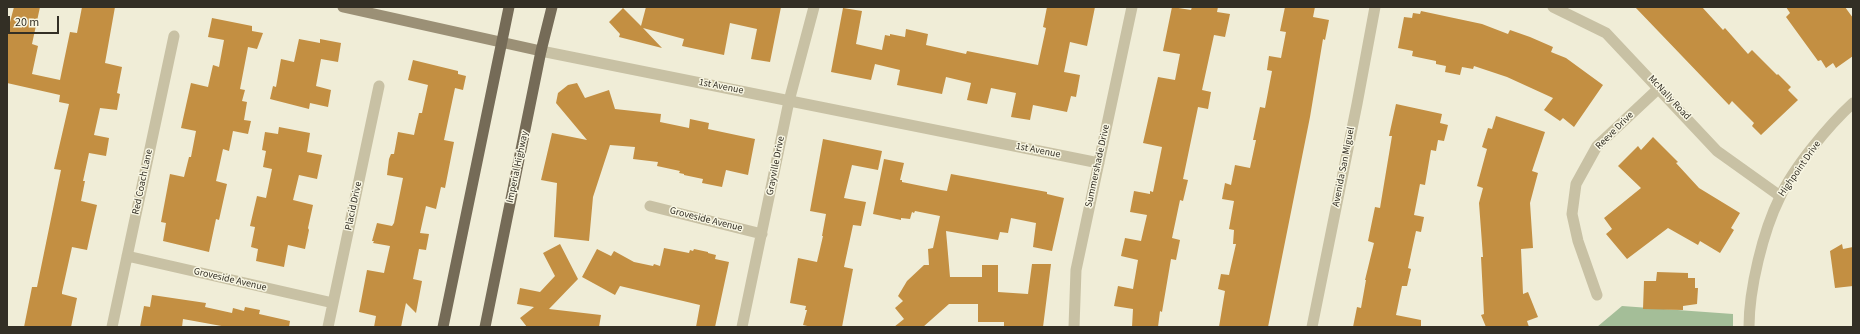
<!DOCTYPE html>
<style>
body{margin:0}
#map{position:relative;width:1860px;height:334px;overflow:hidden;background:#f0edd7;font-family:"Source Sans 3",sans-serif}
canvas{display:block}
.frame{position:absolute;inset:0;border:8px solid #332f25;pointer-events:none}
.scale{position:absolute;left:8px;top:16px;width:51px;height:18px;box-sizing:border-box;border:2px solid #332f25;border-top:0;padding-left:5px;font-size:12px;line-height:14px;white-space:nowrap;color:#332f25;-webkit-text-stroke:3px #f8f6e3;paint-order:stroke}
</style>
<div id="map">
<canvas width="1860" height="334"></canvas>
<div class="frame"></div>
<div class="scale">20 m</div>
</div>
<script>
const c = document.querySelector('canvas').getContext('2d');
c.lineJoin = 'round';
function fill(path, color) {
  c.fillStyle = color;
  c.fill(path, 'evenodd');
}
function stroke(path, color, width, dash) {
  c.strokeStyle = color;
  c.lineWidth = width;
  c.lineCap = dash ? 'butt' : 'round';
  c.setLineDash(dash || []);
  c.stroke(path);
}
function write(font, color, halo, rows, align = 'center') {
  c.font = font + ' "Source Sans 3",sans-serif';
  c.lineWidth = 3;
  c.setLineDash([]);
  c.textBaseline = 'middle';
  c.strokeStyle = halo;
  c.fillStyle = color;
  for (const [text, x, y, turn = 0] of rows) {
    c.save();
    c.translate(x, y);
    c.rotate((+turn || 0) * Math.PI / 180);
    c.textAlign = isNaN(turn) ? turn : align;
    if (halo) c.strokeText(text, 0, 0);
    c.fillText(text, 0, 0);
    c.restore();
  }
}
fill(new Path2D(`
 M1622,306L1733,314V327H1597Z`), '#a4be98');
fill(new Path2D(`
 M14,7H40L32,44L38,46L32,74L60,80L70,32L77,33L82,7H115L105,63L122,67L117,93L120,94L117,110L100,108L94,135L109,138L106,156L89,153L83,181H85L81,201L97,205L87,250L72,247L62,292V294L77,298L71,327H24L32,287H37L61,170L54,169L69,104L59,102L60,95L7,83V21L10,22Z
 M646,7H781L770,62L751,59L757,29L730,23L724,55L682,46L684,39L643,28L662,48L619,37L620,34L609,22L623,8L641,26Z
 M1047,7H1095L1087,46L1070,42L1064,72L1080,75L1076,97L1071,96L1067,112L1033,105L1030,120L1011,117L1016,93L991,88L987,104L967,100L971,83L946,77L942,94L897,85L900,70L875,64L871,80L831,72L843,8L862,11L856,44L882,50L885,35L890,36V34L905,37L906,29L928,34L926,45L966,54L967,51L1038,65L1046,28L1043,27Z
 M1172,7L1191,10L1192,7H1218L1217,12L1230,14L1225,37L1214,35L1202,90L1211,92L1208,109L1198,107L1183,179L1188,180L1183,201L1180,200L1172,238L1180,240L1176,260L1171,259L1162,312L1160,311L1158,327H1132L1133,309L1114,306L1118,286L1133,289L1138,260L1121,256L1125,238L1141,241L1147,215L1130,212L1134,191L1150,194V191L1153,192L1162,147L1143,143L1158,77L1175,80L1180,54L1163,51Z
 M1285,7H1315L1313,17L1329,20L1325,40L1323,39L1310,117L1268,327H1219L1225,291L1218,289L1221,274L1229,275L1236,244H1233L1234,230L1229,229L1234,201L1222,199L1225,183L1231,185L1235,165L1250,168L1256,140H1253L1260,107L1265,108L1272,71L1267,70L1269,56L1281,58L1286,32L1280,31Z
 M1635,7H1702L1723,30L1725,28L1748,54L1752,50L1777,75L1778,74L1791,87L1788,90L1798,100L1761,135L1752,126L1754,123L1732,101L1729,105Z
 M1786,7H1845L1853,18V56L1836,68L1833,63L1826,68L1821,60L1818,61L1786,17L1790,13Z
 M1421,11L1482,24L1508,34L1510,30L1530,37L1553,47L1551,52L1566,58L1603,85L1574,127L1563,118L1560,121L1544,110L1553,98L1507,77L1474,66L1473,69L1462,67L1460,75L1445,72L1446,66L1436,64V61L1412,56L1413,51L1398,48L1404,17L1412,18L1413,13L1420,14Z
 M212,18L252,26V31L263,33L257,49L248,47L240,89L245,90L242,101L247,102L244,120L251,121L248,134L233,131L229,151L223,149L216,181L227,184L219,220L216,219L209,252L163,241L166,223L161,222L170,174L184,177L189,157H191L196,131L181,128L191,83L208,87L213,65L219,67L224,40L208,37Z
 M299,39L320,43V39L341,43L338,62L321,59L316,86L331,90L328,107L310,103L309,109L270,99L273,86L276,87L281,59L294,62Z
 M413,60L458,71V74L466,76L463,90L455,88L444,140L454,142L445,188L441,187L436,209L426,206L420,233L429,234L426,250L419,249L413,279L422,281L416,313L406,303L401,327H374L376,316L359,312L367,270L384,273L390,246L373,243L374,241H372L377,223L392,226L394,223L403,178L387,175L389,159L391,154H394L398,132L414,135L419,113H422L428,85L408,80Z
 M577,83L585,98L609,90L615,109L661,114L660,122L689,128L690,119L709,123L708,129L755,139L748,175L726,170L722,187L702,183L703,179L684,175V174L679,173L680,171L657,166L658,162L633,159L635,147L610,145L593,197L589,241L554,237L557,183L541,180L552,133L587,140L556,103L558,93L568,85Z
 M1396,104L1442,114L1440,123L1448,125L1444,141L1438,140L1436,151L1431,150L1425,185L1420,184L1414,215L1424,217L1421,232L1416,231L1408,268L1411,269L1407,286H1402L1396,315L1421,320V327H1353L1357,307L1361,308L1366,280H1365L1374,243L1368,241L1375,207L1380,208L1392,136H1389Z
 M1496,116L1545,132L1532,171L1538,173L1530,203L1533,248L1521,249L1523,294L1528,292L1538,317L1527,321L1529,327H1486L1481,315L1484,314L1481,257H1483L1479,203L1483,188L1477,186L1487,149L1482,147L1488,128L1492,129Z
 M279,127L310,133L307,152L322,155L317,179L299,175L293,200L313,205L308,228L309,230L305,249L288,245L284,267L256,261L258,249L251,247L255,227L250,226L257,196L266,198L272,169L263,167L266,151L262,150L265,132L278,134Z
 M1653,137L1678,162L1676,163L1699,188L1740,213L1731,228L1734,230L1720,253L1700,241L1698,245L1668,228L1627,259L1606,234L1612,229L1604,218L1641,188L1618,166L1638,146L1641,150Z
 M823,139L882,151L878,170L852,165L844,198L866,202L861,226L853,225L844,267L853,269L842,327H812L803,325L807,310H805L806,306L790,303L798,258L817,262L823,236H822L826,214L810,211Z
 M884,159L904,163L900,180H902V182L941,190L947,191L951,174L1047,192V194L1064,198L1052,251L1033,247L1036,223L1011,218L1008,233L1000,232L998,240L946,231L950,277H982V265H998V292L1028,294L1032,264H1051L1043,327H1004V322H978V304H949L923,327H894L904,319L895,308L903,301L898,296L907,281L924,265H929L928,249L933,248L940,216L915,211L914,213L912,212L910,219L901,218V220L873,214Z
 M560,244L578,279L549,309L601,315L599,327H527L520,318L534,307L517,304L520,288L540,292L555,276L543,253Z
 M1842,244L1843,249L1853,247V286L1835,288L1830,251Z
 M664,248L689,253L690,250L693,251L694,249L708,252V253L716,255L715,259L729,262L715,327H696L700,305L620,286L615,295L582,277L597,249L611,256L614,251L634,262L653,266L654,264L660,266Z
 M1657,272L1688,273V278H1695V288H1698L1697,304L1683,306V310L1643,309L1644,281H1656Z
 M152,295L206,303L205,307L232,313L233,308L244,311L245,307L260,310L259,314L290,321L289,327H227L183,319L182,327H140L144,306L150,307Z`), '#c38f42');
stroke(new Path2D(`
 M1553,7L1606,33L1717,151L1780,196
 M541,51L1099,163
 M650,206L762,234
 M127,256L333,303
 M1597,295L1578,241L1572,214L1576,184L1597,146L1659,88
 M112,327L174,36
 M328,327L379,86
 M742,327L789,101L814,7
 M1074,327L1076,270L1132,7
 M1312,327L1357,104L1375,7`), '#c8c1a4', 11);
stroke(new Path2D(`
 M1749,327C1749,289 1763,231 1780,197C1794,167 1829,125 1853,103`), '#c8c1a4', 11);
stroke(new Path2D(`
 M343,7L541,51`), '#9b9076', 11);
stroke(new Path2D(`
 M443,327L509,7
 M485,327L541,51L552,7`), '#756b57', 11);
write('10px', '#332f25', '#f8f6e3', [
 ["1st Avenue",721,87,11],
 ["McNally Road",1669,98,47],
 ["Reeve Drive",1615,131,-45],
 ["1st Avenue",1038,151,11],
 ["Grayville Drive",776,166,-79],
 ["Summershade Drive",1098,166,-78],
 ["Imperial Highway",518,167,-78],
 ["Avenida San Miguel",1344,167,-79],
 ["Highpoint Drive",1800,169,-55],
 ["Red Coach Lane",143,182,-78],
 ["Placid Drive",354,206,-78],
 ["Groveside Avenue",706,220,14],
 ["Groveside Avenue",230,280,13]
]);
</script>
